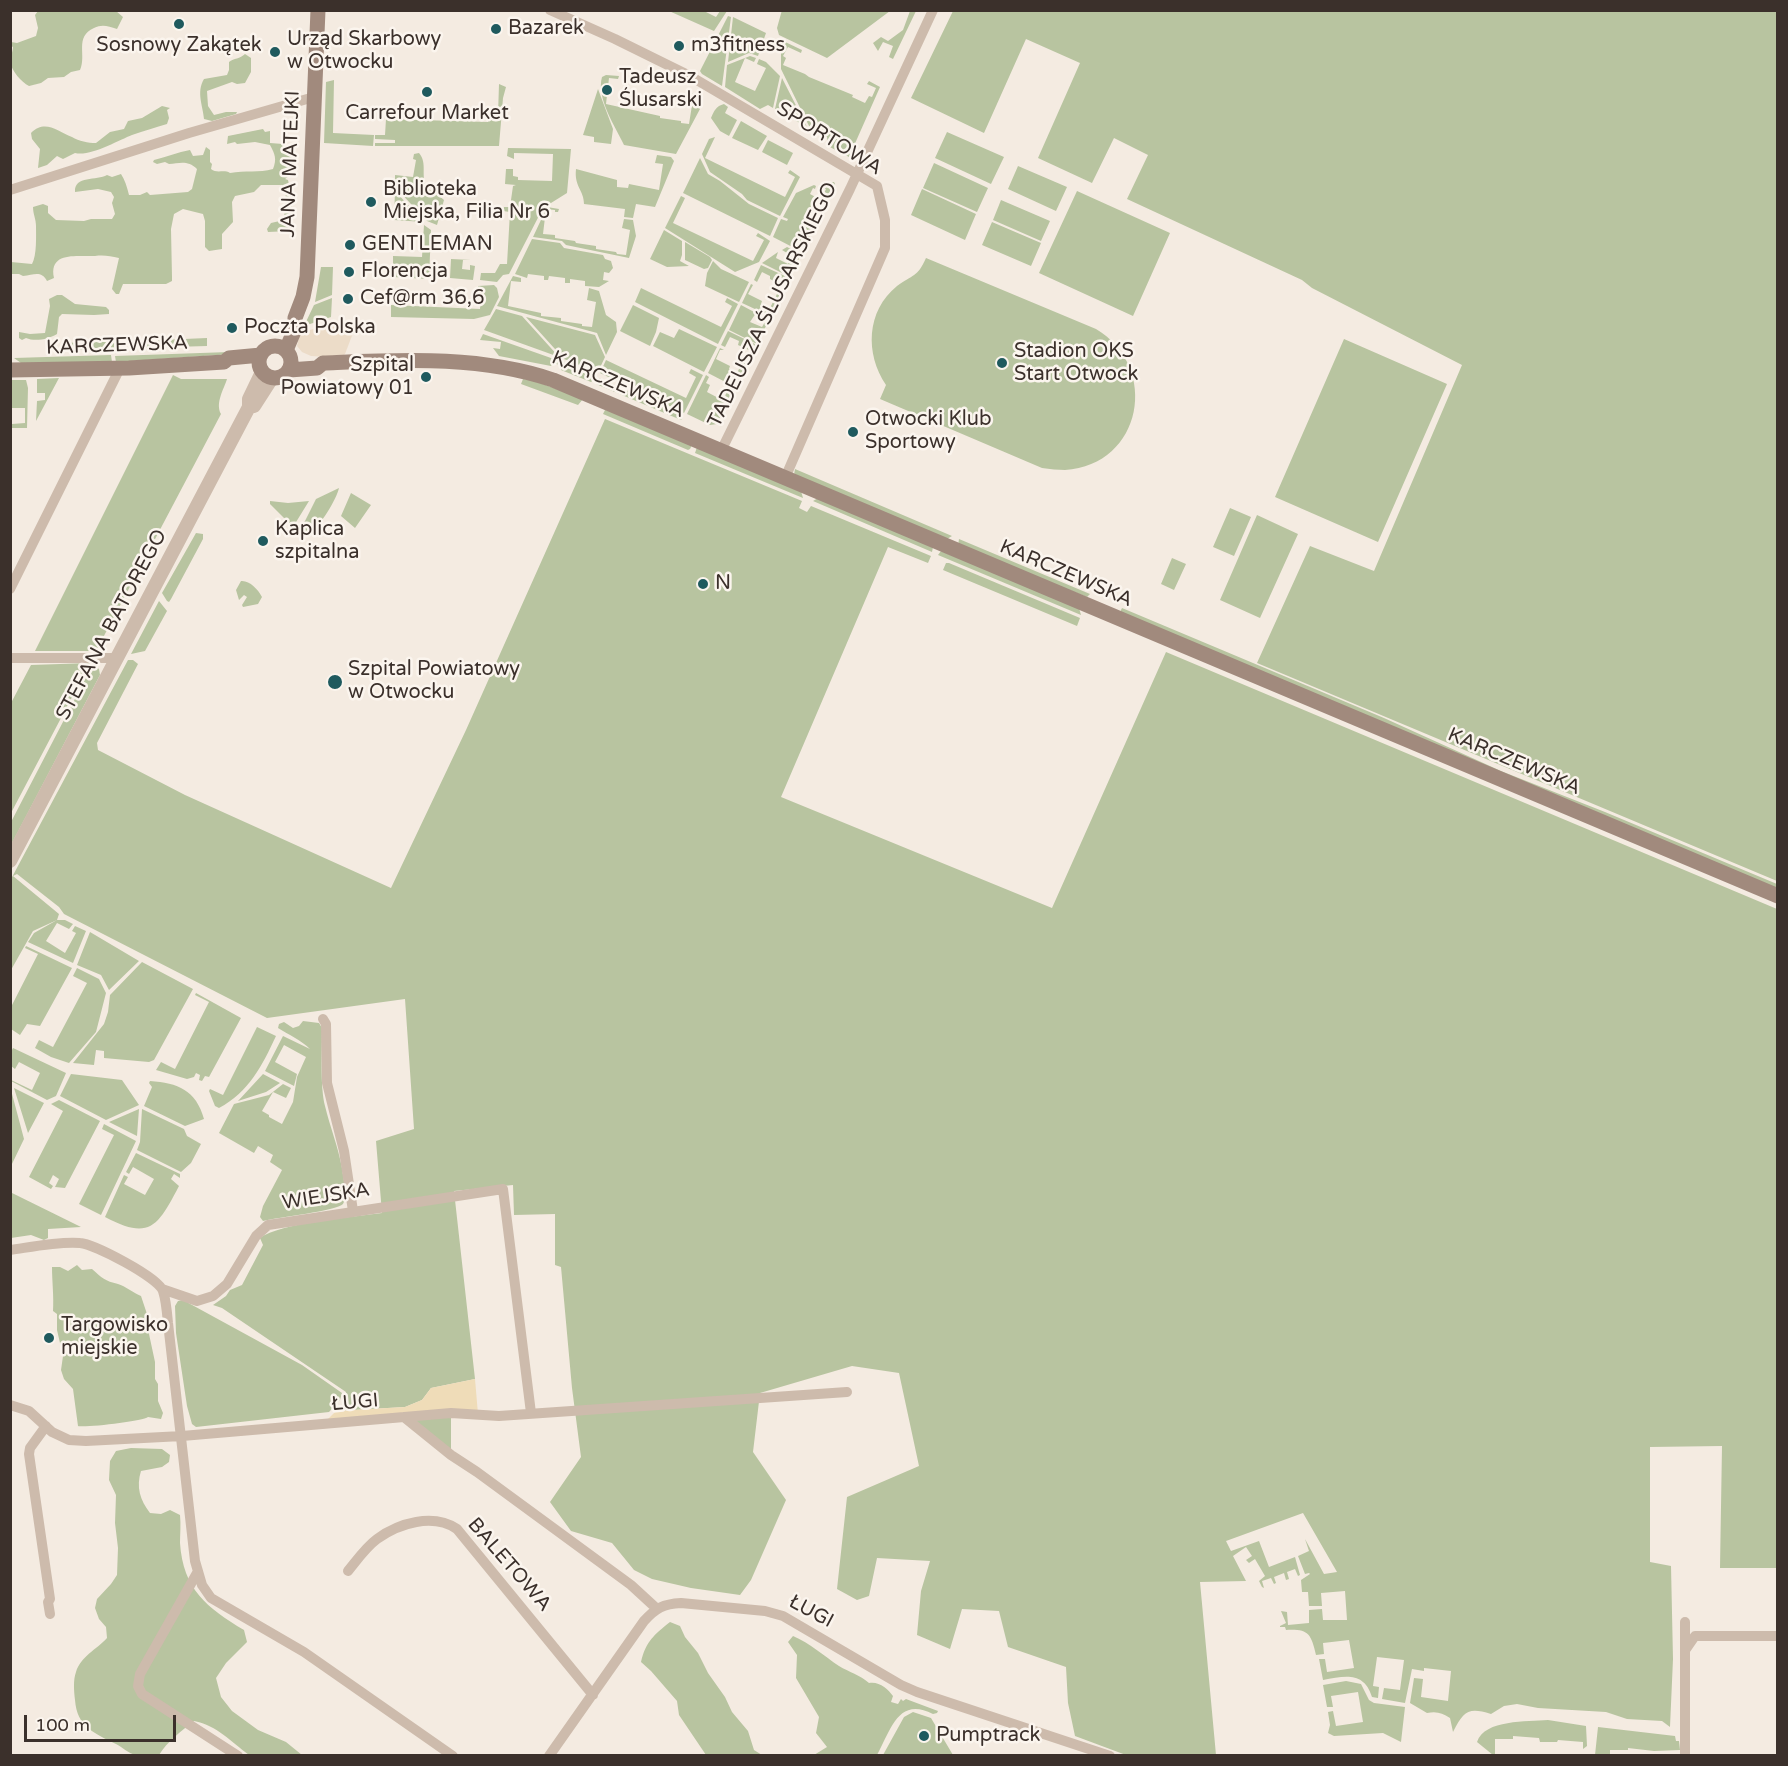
<!DOCTYPE html>
<meta charset="utf-8">
<style>
body{margin:0}
#map{position:relative;width:1788px;height:1766px;overflow:hidden;background:#f4ebe1;font-family:"Varela Round",sans-serif}
canvas{display:block}
.frame{position:absolute;inset:0;border:12px solid #3b302b;pointer-events:none}
.scale{position:absolute;left:24px;top:1715px;width:152px;height:27px;box-sizing:border-box;border:3px solid #3b302b;border-top:0;padding-left:8px;font-size:18px;line-height:21px;white-space:nowrap;color:#3b302b;-webkit-text-stroke:4px #fbf5ee;paint-order:stroke}
</style>
<div id="map">
<canvas width="1788" height="1766"></canvas>
<div class="frame"></div>
<div class="scale">100 m</div>
</div>
<script>
const c = document.querySelector('canvas').getContext('2d');
c.lineJoin = 'round';
function fill(path, color) {
  c.fillStyle = color;
  c.fill(path, 'evenodd');
}
function stroke(path, color, width, dash) {
  c.strokeStyle = color;
  c.lineWidth = width;
  c.lineCap = dash ? 'butt' : 'round';
  c.setLineDash(dash || []);
  c.stroke(path);
}
function write(font, color, halo, rows, align = 'center') {
  c.font = font + ' "Varela Round",sans-serif';
  c.lineWidth = 5;
  c.setLineDash([]);
  c.textBaseline = 'middle';
  c.strokeStyle = halo;
  c.fillStyle = color;
  for (const [text, x, y, turn = 0] of rows) {
    c.save();
    c.translate(x, y);
    c.rotate((+turn || 0) * Math.PI / 180);
    c.textAlign = isNaN(turn) ? turn : align;
    if (halo) c.strokeText(text, 0, 0);
    c.fillText(text, 0, 0);
    c.restore();
  }
}
fill(new Path2D(`
 M782,10H890V11L827,58L779,35L777,28Z
 M38,11H116L123,17L117,29C108,26 102,24 94,28C74,37 87,55 80,70L71,72L64,77L48,78L41,83L29,86C21,82 12,71 10,62C10,58 13,51 13,47L11,46V42L17,43L36,36L38,28L35,15Z
 M669,11H704L716,17L720,11H727L714,31Z
 M910,11H916L893,59L889,57L893,46L883,42L878,51L873,43L881,37L888,41L903,30Z
 M953,11H1777V881L1257,663L1310,546L1374,571L1462,365L1312,288L1302,280L1127,199L1148,155L1114,138L1092,183L1038,158L1080,63L1026,39L984,133L911,98Z
 M728,16L731,17L722,86L702,74L700,71Z
 M733,17L766,33L758,56L749,53L728,62Z
 M781,40L802,50L801,53L788,47L783,56L786,58L783,65L805,74L809,77L853,95L852,97L865,103L869,96L872,97L876,88L867,84L869,81L880,87L849,157L828,146L827,137L811,130L781,69Z
 M245,54L251,58V72L245,83L237,84L232,82L207,91L208,106L214,115L226,112H237L236,114L212,121L204,119C203,106 196,92 204,79L227,75L229,70V62C234,58 240,59 245,54Z
 M750,56L756,58L754,62L745,58L735,82L755,91L766,68L757,64L759,59L766,62L780,76L773,108L768,105L760,109L725,87L727,65Z
 M606,75L619,76L618,79L609,78L606,104L660,116V118L681,121V123L689,124L693,99L687,97L688,92L694,94L700,109L676,154L624,145C615,126 596,98 602,77Z
 M782,78L807,127L775,109Z
 M334,80L333,133L374,135L373,146L324,143L326,82Z
 M499,84L506,87L503,98L499,146H375V143H395V140L375,139V135H385L386,119L488,122L489,115H498Z
 M598,89L613,129L611,144L594,142V137L583,135Z
 M724,104L728,107L725,113L737,120L729,136L720,131L711,118C714,111 716,106 724,104Z
 M162,106L170,108L167,110L169,118L167,124C156,127 144,131 132,135C119,140 90,157 75,153L63,159L57,156L47,165L38,168L40,149L32,139L31,133C45,119 57,131 72,137C79,141 88,143 96,143L110,132L124,129L128,121L142,118Z
 M741,121L767,136L758,150L732,138Z
 M263,129L265,132L270,131V143L283,144L285,147L292,144L294,149L292,155V174L285,179L288,180L292,198L290,231L268,232L267,229L271,223L284,220L286,191L282,185H261L254,192L235,196L232,202L233,222L222,234V249L209,251L205,247V221L203,214L183,209L174,214L171,229L172,277V281L166,284H123L119,294H116L112,289L119,258C110,256 104,255 95,256C80,257 48,250 54,278L47,281C41,270 34,275 23,276L19,274H11V262L32,264C37,255 36,236 36,226C36,219 33,214 33,207L43,204L48,206V213L56,220L84,221L91,219H112L115,214L112,203L114,197L111,192L98,189L75,192C74,175 97,181 107,175L112,177L121,174C125,180 127,187 129,195H140L147,192L150,195L188,192L192,189L197,169C188,160 180,163 169,164L165,162L157,164L153,162L154,160C166,157 178,152 190,150L193,156L203,155L206,147L210,150V162L212,164L211,169C217,174 224,169 230,173C245,170 259,173 273,169C277,159 275,154 270,145L255,142L237,144L235,142L227,144L228,136Z
 M947,132L1004,157L991,184L935,158Z
 M715,137L705,158L783,196L785,197L795,177L788,173L790,170L800,177L780,216L747,200L742,194L710,172L702,154L709,139Z
 M768,140L793,153L787,165L762,152Z
 M508,148L571,149L567,193L543,208L509,274L503,275L497,282L480,280L481,273H495L500,264H507L510,212L503,211L504,207H510L513,186L516,185L505,184L506,169H513V176L518,177V180L552,181L553,154L514,153V159L507,156Z
 M419,153C428,163 420,177 427,187C431,192 440,196 444,200L437,225L427,221L395,187V175L413,177L416,160L413,159L414,154Z
 M657,155L671,157L674,161L655,207L636,204L633,218L624,217L625,209L584,204C584,190 574,187 576,169L617,180V187L628,188L629,184L659,190L663,164L655,163Z
 M700,158L708,174L720,181L749,204L778,218L770,236L683,193Z
 M934,163L988,188L977,212L923,188Z
 M1018,166L1067,187L1056,211L1008,189Z
 M834,182L835,184L802,252L773,237L781,219L787,221L788,219L783,217L796,193L814,185L816,186L815,189L813,188L810,194L821,200L826,189L819,186L820,184Z
 M922,189L976,214L965,240L911,215Z
 M395,191L424,222L394,220Z
 M1077,191L1170,233L1133,316L1039,273Z
 M681,196L685,198L673,223L753,261L764,240L756,236L758,233L770,241L759,262L735,272L665,228Z
 M1001,200L1050,221L1041,241L993,220Z
 M547,207L559,209L558,212H555V210L546,209L543,234L555,235V238L575,241L576,243L596,246V249L616,252L617,254L626,255L630,230L622,228L624,219L633,220L636,236L629,258L566,245L562,241L533,237Z
 M992,222L1041,243L1031,266L982,245Z
 M424,225L431,230L429,279L393,277V256L422,257Z
 M664,230L682,241V255L680,261L689,266L667,267L650,259Z
 M532,239L560,243L564,248L603,255L605,259L611,261L613,268L609,273L604,272L603,280L609,281L599,287L585,286V281L570,279V283H565V278L549,276L548,280H544V276L528,274L527,278L515,274Z
 M685,242L710,257L712,260L708,268L704,269L685,260Z
 M787,247L801,254L790,277L762,263L778,252L776,258L788,264L790,259L786,257L787,253L782,250Z
 M926,258L1096,329C1160,367 1143,465 1065,470C1058,470 1050,469 1042,468L880,399L886,385C865,354 866,311 897,286C913,274 917,278 926,258Z
 M451,259L471,260H463L462,269L470,270V265L475,266L473,280L450,278Z
 M713,261L721,269L749,282L739,302L705,286L707,273Z
 M761,265L789,278L770,316L742,303L751,284L753,285L748,294L762,301L761,304L770,308L777,294L780,295L784,287L770,279V276L762,272L757,282L754,280Z
 M321,267H333L332,295L315,302Z
 M513,276L521,278V282L511,281L508,306L541,313V316L561,318V321L582,324V326L592,327L596,302L587,300L589,288L599,291L606,315L616,322L617,332L606,355L597,333L497,306Z
 M494,285L497,288L499,297L490,315L474,319L391,317V305L480,309L481,292H478V286Z
 M641,288L721,327L732,306L725,302L727,298L738,304L718,344L635,302Z
 M57,295H62L75,304L106,307L109,310V314L94,315L62,314L59,317L57,334C49,339 35,342 26,338L22,340L19,338V332L30,334L45,333L50,306L49,299Z
 M332,298L331,317L304,326L314,305Z
 M633,305L659,318L656,332L650,346L620,331Z
 M741,305L756,313L750,322L762,327L765,322L760,319L761,316L769,320L757,344L729,330Z
 M496,309L522,316L559,357L484,330Z
 M526,317L595,335L605,357L598,372L564,359Z
 M679,329L717,347L704,372L653,346L660,332L674,338Z
 M728,331L757,345L735,387L708,373L720,348L724,350H720L716,359L730,366L729,369L737,373L744,359L747,360L751,351L738,345L739,341L730,337L725,347L721,345Z
 M483,334L585,370L595,375V379L591,382L561,370L563,366L553,363L551,366L499,356L493,348L500,349L501,342L480,340Z
 M207,338V346L139,348V341Z
 M1344,339L1447,384L1378,542L1275,497Z
 M114,341V349L63,350V343Z
 M229,352L232,354L116,362L115,356Z
 M111,355L112,362L21,363L14,358Z
 M606,360L686,398L696,377L689,373L691,369L703,375L684,413L600,373Z
 M173,375L181,379H227C224,389 215,403 221,414L96,651H35Z
 M706,375L709,377L706,383L710,385L707,392L724,401L728,386L734,390L717,424L710,425L687,414Z
 M59,378L36,421L37,401L45,400V393H37V379Z
 M599,378L683,416V417L681,420L596,384Z
 M523,379L535,381L583,399L578,405L521,384Z
 M11,380H26L28,388L27,428H12V424L25,423V408H11Z
 M605,410L611,411L692,445L690,449L688,450L603,414Z
 M605,419L802,501L799,508L807,512L811,506L931,556L928,563L888,547L781,797L1052,908L1166,652L1777,909V1568H1720L1722,1446L1650,1447V1562L1671,1566L1673,1659L1670,1727L1662,1721L1627,1719L1606,1712L1538,1708L1517,1704L1504,1706L1491,1714C1468,1707 1464,1711 1453,1732L1450,1718C1442,1713 1437,1711 1427,1713L1410,1703L1414,1678L1423,1679L1421,1697L1448,1701L1451,1671L1424,1668V1671L1412,1669L1405,1703L1382,1699L1384,1688L1400,1690L1404,1660L1377,1657L1373,1686L1379,1687L1378,1698L1372,1697C1364,1671 1345,1676 1323,1680L1319,1659H1325L1327,1672L1354,1668L1349,1640L1323,1643L1324,1654L1316,1655C1311,1633 1308,1629 1286,1630L1285,1627H1280V1626L1286,1623L1281,1611L1287,1612L1288,1625L1309,1623V1610L1322,1609L1323,1620H1347L1345,1591L1321,1593L1322,1606H1309L1308,1592H1302L1301,1580L1310,1574L1309,1573L1305,1574L1298,1556L1309,1551L1305,1539L1324,1574L1337,1572L1303,1513L1226,1541L1231,1551L1259,1541L1269,1567L1295,1557L1300,1575L1298,1576L1295,1569L1287,1572L1289,1579L1286,1580L1284,1573L1274,1577L1276,1583L1274,1584L1271,1578L1262,1581L1264,1588L1262,1587L1259,1581L1265,1576L1255,1559L1249,1563L1246,1560L1252,1556L1246,1547L1233,1556L1246,1581L1200,1582L1216,1755H1126L1075,1736L1068,1703L1066,1667L1008,1647L999,1611L962,1609L950,1649L917,1635L921,1591L930,1561L877,1558L869,1596L857,1600L837,1589L847,1497L919,1466L899,1373L852,1366L760,1393L753,1452L786,1500L751,1580L740,1595L691,1588L652,1579L634,1570L612,1543L571,1531L550,1502L581,1457L572,1388L561,1267L555,1265V1214L514,1215L513,1185L454,1191L475,1379L431,1388L422,1400L405,1407L336,1411L343,1405L346,1392L222,1308L213,1305L226,1296L230,1290L242,1285L263,1245L260,1238C280,1223 354,1217 382,1213L376,1141L414,1129L405,999L267,1018L64,914L59,907L17,874L13,876L59,914L57,920L33,931L11,970V879L128,660H133L138,664L97,743L98,750L185,795L391,888L466,730Z
 M697,447L801,491L803,498L695,453Z
 M795,469L952,536L947,539L794,475Z
 M339,488C337,498 320,528 309,532C305,533 304,532 300,531L316,499Z
 M351,493L371,505L355,528L341,516Z
 M818,498L933,547L932,552L813,501Z
 M270,501L288,503L309,501L293,527L270,504Z
 M1230,508L1251,517L1234,556L1213,547Z
 M1257,515L1298,534L1260,618L1220,600Z
 M196,533L203,534V539L171,599L169,602L167,601L162,593Z
 M959,539L1090,594L1087,597L958,546Z
 M941,551L1079,608L1081,615L938,555Z
 M1172,558L1186,564L1174,590L1161,584Z
 M946,563H949L1080,618L1077,626L943,570Z
 M241,581C249,580 258,589 262,597L258,604L243,607L242,605L247,597L244,595L239,600L236,590Z
 M159,601L167,611L145,651L131,654Z
 M1122,608L1384,718L1501,771L1605,812L1777,884V890L1119,614Z
 M90,663L11,813V703L31,665Z
 M93,664L99,669L100,675L11,845V822Z
 M57,920H65L73,924L69,929L57,923L46,941L65,953L76,933L72,931L75,926L86,931L73,963L28,942L34,933Z
 M90,932L139,961L109,990L101,975L77,965Z
 M26,946L72,968L40,1026L27,1024L20,1035L11,1029V1007L38,954L25,948Z
 M142,962L193,989L154,1060L149,1062L104,1058V1051L96,1050L94,1065L73,1063L104,1024L108,1012L110,995Z
 M77,968L99,979L106,993L96,1032L69,1063L51,1057L35,1048L39,1040L53,1047L87,983L73,976Z
 M196,993L241,1018L209,1077L205,1076L202,1081L199,1080L200,1075L196,1073L194,1077L187,1079L156,1070L161,1062L175,1069L209,1002L195,995Z
 M303,1021L319,1023L322,1028C322,1049 320,1087 325,1106C330,1127 338,1146 342,1168C343,1176 348,1197 343,1204C337,1211 278,1217 263,1221L260,1217L263,1206L282,1170L270,1162L273,1155L258,1146L254,1153L219,1133L234,1104L269,1095L283,1084L291,1088L286,1098L273,1092L262,1111L269,1115V1117L282,1124L293,1102L297,1077L306,1057L284,1045L275,1062L297,1074L294,1086L265,1071L283,1036L310,1049C301,1040 289,1035 278,1028L279,1024L284,1022L293,1028L299,1026Z
 M257,1027L276,1036C262,1066 249,1092 219,1108L215,1106L209,1091L210,1089L223,1095Z
 M13,1048L66,1073L56,1096L47,1100L11,1081V1080L32,1090L40,1073L19,1062L15,1069L11,1066V1052Z
 M71,1074L122,1080L139,1105L106,1120L60,1096Z
 M263,1074L280,1083L266,1092L238,1101Z
 M150,1081C178,1083 196,1090 204,1119L185,1126L144,1106L152,1087L149,1083Z
 M14,1088L44,1103L28,1133Z
 M11,1090L24,1139L11,1166H10Z
 M59,1100L100,1121L65,1188L55,1187L59,1179L53,1175L49,1183L53,1186L51,1189L29,1177L63,1111L51,1104Z
 M139,1109L137,1136L109,1122Z
 M142,1109L184,1129L187,1136L201,1144L191,1163L181,1172L137,1150L140,1142Z
 M104,1124L136,1141L101,1215L79,1204L114,1135L102,1129Z
 M136,1153L180,1174V1178L174,1174L171,1179L179,1186C158,1226 150,1241 105,1217L124,1175L128,1177L124,1184L145,1195L154,1179L133,1167L129,1174L126,1172Z
 M10,1192L81,1227L48,1229V1238L44,1240L31,1235L11,1238Z
 M77,1265L82,1270L92,1269C102,1278 105,1281 118,1284C125,1286 134,1293 141,1296L150,1323L149,1334L155,1362V1379L158,1384V1401L163,1413L161,1419L148,1417C143,1421 85,1428 78,1426L73,1389L64,1379L61,1370L63,1356L57,1330V1314L53,1311C54,1296 52,1282 52,1267H60L68,1271Z
 M183,1300L302,1365L342,1393L340,1400L329,1412L196,1427L192,1424L187,1406L176,1333L175,1306L178,1301Z
 M451,1413V1455L404,1417Z
 M131,1448L162,1449L170,1455L169,1462L162,1467L141,1471C136,1487 140,1500 150,1513L161,1514L170,1510L180,1515C181,1525 180,1534 180,1543C183,1589 207,1608 244,1630L247,1642L226,1663L216,1678L221,1697L232,1711L258,1730L286,1742L302,1755H249C230,1741 218,1726 194,1721C181,1731 167,1742 159,1755C152,1755 143,1757 136,1755C129,1754 122,1747 116,1744C94,1733 77,1727 75,1700C74,1691 73,1680 76,1672C81,1656 96,1650 107,1638L106,1627L99,1619L95,1608L97,1599L111,1584L117,1575L118,1548L115,1523L116,1495L109,1480L110,1461L116,1451Z
 M670,1622L680,1626L685,1637L698,1653L708,1673L725,1697L732,1712L748,1731L754,1750L762,1755H706L679,1715L677,1701L651,1671L641,1662C646,1641 654,1635 670,1622Z
 M793,1636C810,1643 824,1656 839,1666C849,1672 860,1675 869,1683C879,1681 888,1689 893,1696L891,1702L898,1704L901,1699L903,1701L906,1699L938,1711L937,1713L933,1714C898,1696 891,1730 877,1755H814L827,1747L816,1733L819,1717L796,1678L797,1655L788,1642Z
 M1346,1681L1361,1684L1369,1700L1374,1703L1405,1707L1401,1742L1383,1733L1334,1736L1328,1733L1330,1725L1328,1712L1333,1711L1336,1726L1363,1722L1358,1692L1331,1696L1333,1707H1327L1323,1685Z
 M913,1712L931,1718L953,1755H883L904,1717Z
 M1548,1720L1586,1726L1587,1746L1583,1749V1742L1558,1740L1557,1742H1540L1539,1738L1513,1736V1739H1495V1755H1493L1477,1742C1485,1719 1527,1722 1548,1720Z
 M1598,1727L1675,1736L1676,1741H1679L1680,1750L1654,1751L1628,1748V1750H1610V1755H1595Z`), '#b8c4a0');
fill(new Path2D(`
 M475,1379L478,1414L323,1424L336,1411L405,1407L422,1400L431,1388Z`), '#efdcb8');
fill(new Path2D(`
 M340,321L353,333L345,354L340,358L311,356L302,352L297,346L300,333Z`), '#ecdcc8');
stroke(new Path2D(`
 M550,10L615,39L690,76L877,186L885,220V248L785,478
 M10,190L189,133L314,97
 M721,451L850,189L933,10
 M10,589L120,368
 M10,658H116
 M323,1019L326,1024L327,1083L344,1151L353,1211
 M10,1250C31,1247 60,1241 80,1243C94,1244 158,1277 163,1291C166,1300 167,1312 168,1323L195,1561L202,1585L211,1598L304,1652L453,1756
 M162,1289L197,1301L213,1296L227,1284L256,1236L268,1225L503,1189L531,1413
 M10,1405L29,1411L52,1432L69,1440L86,1441L182,1436L451,1413L499,1416L847,1392
 M404,1417L451,1455L477,1472L631,1585L656,1608
 M46,1426L30,1448L29,1454L50,1599L48,1602L50,1614
 M348,1571C357,1560 366,1547 377,1539C399,1523 433,1513 457,1529L593,1695
 M197,1573L140,1674L138,1686L142,1694L238,1756
 M1685,1622V1756
 M1686,1649L1695,1636H1778
 M549,1756L644,1621C656,1608 663,1604 681,1603L765,1611L783,1616L901,1685L917,1692L1110,1756`), '#cdbbac', 10);
stroke(new Path2D(`
 M254,406L272,378
 M10,861L249,407V399L262,372`), '#cdbbac', 14);
stroke(new Path2D(`
 M259 362a16 16 0 1 1 32 0a16 16 0 1 1-32 0Z
 M286,350L295,329V318L303,297L307,277L318,10
 M10,370L129,368L224,362L229,358L261,355
 M289,370L317,368L323,363C400,360 479,355 553,380L1778,896`), '#a18a7d', 15);
for (const [x, y, r, color] of [
 [179,24,6,"#1f5a5e"],
 [496,29,6,"#1f5a5e"],
 [679,46,6,"#1f5a5e"],
 [275,52,6,"#1f5a5e"],
 [607,90,6,"#1f5a5e"],
 [427,92,6,"#1f5a5e"],
 [371,202,6,"#1f5a5e"],
 [350,245,6,"#1f5a5e"],
 [349,272,6,"#1f5a5e"],
 [348,299,6,"#1f5a5e"],
 [232,328,6,"#1f5a5e"],
 [1002,363,6,"#1f5a5e"],
 [426,377,6,"#1f5a5e"],
 [853,432,6,"#1f5a5e"],
 [263,541,6,"#1f5a5e"],
 [703,584,6,"#1f5a5e"],
 [335,682,8,"#1f5a5e"],
 [49,1338,6,"#1f5a5e"],
 [924,1736,6,"#1f5a5e"]
]) {
  const dot = new Path2D();
  dot.arc(x, y, r, 0, 2 * Math.PI);
  c.fillStyle = color;
  c.fill(dot);
  stroke(dot, '#fbf5ee', 2);
}
write('20px', '#3b302b', '#fbf5ee', [
 ["Bazarek",508,29],
 ["Urząd Skarbowy",287,40],
 ["w Otwocku",287,63],
 ["Sosnowy Zakątek",179,46,"center"],
 ["m3fitness",691,46],
 ["Tadeusz",619,78],
 ["Ślusarski",619,101],
 ["Carrefour Market",427,114,"center"],
 ["Biblioteka",383,190],
 ["Miejska, Filia Nr 6",383,213],
 ["GENTLEMAN",362,245],
 ["Florencja",361,272],
 ["Cef@rm 36,6",360,299],
 ["Poczta Polska",244,328],
 ["Stadion OKS",1014,352],
 ["Start Otwock",1014,375],
 ["Szpital",414,366,"right"],
 ["Powiatowy 01",414,389,"right"],
 ["Otwocki Klub",865,420],
 ["Sportowy",865,443],
 ["Kaplica",275,530],
 ["szpitalna",275,553],
 ["N",715,584],
 ["Szpital Powiatowy",348,670],
 ["w Otwocku",348,693],
 ["Targowisko",61,1326],
 ["miejskie",61,1349],
 ["Pumptrack",936,1736]
], 'left');
write('20px', '#3b302b', '#fbf5ee', [
 ["SPORTOWA",829,139,32],
 ["JANA MATEJKI",291,164,-88],
 ["TADEUSZA ŚLUSARSKIEGO",773,305,-64],
 ["KARCZEWSKA",117,346,-2],
 ["KARCZEWSKA",618,385,23],
 ["KARCZEWSKA",1066,574,23],
 ["STEFANA BATOREGO",112,625,-62],
 ["KARCZEWSKA",1514,762,23],
 ["WIEJSKA",326,1197,-9],
 ["ŁUGI",355,1403,-5],
 ["BALETOWA",509,1565,49],
 ["ŁUGI",811,1612,28]
]);
</script>
